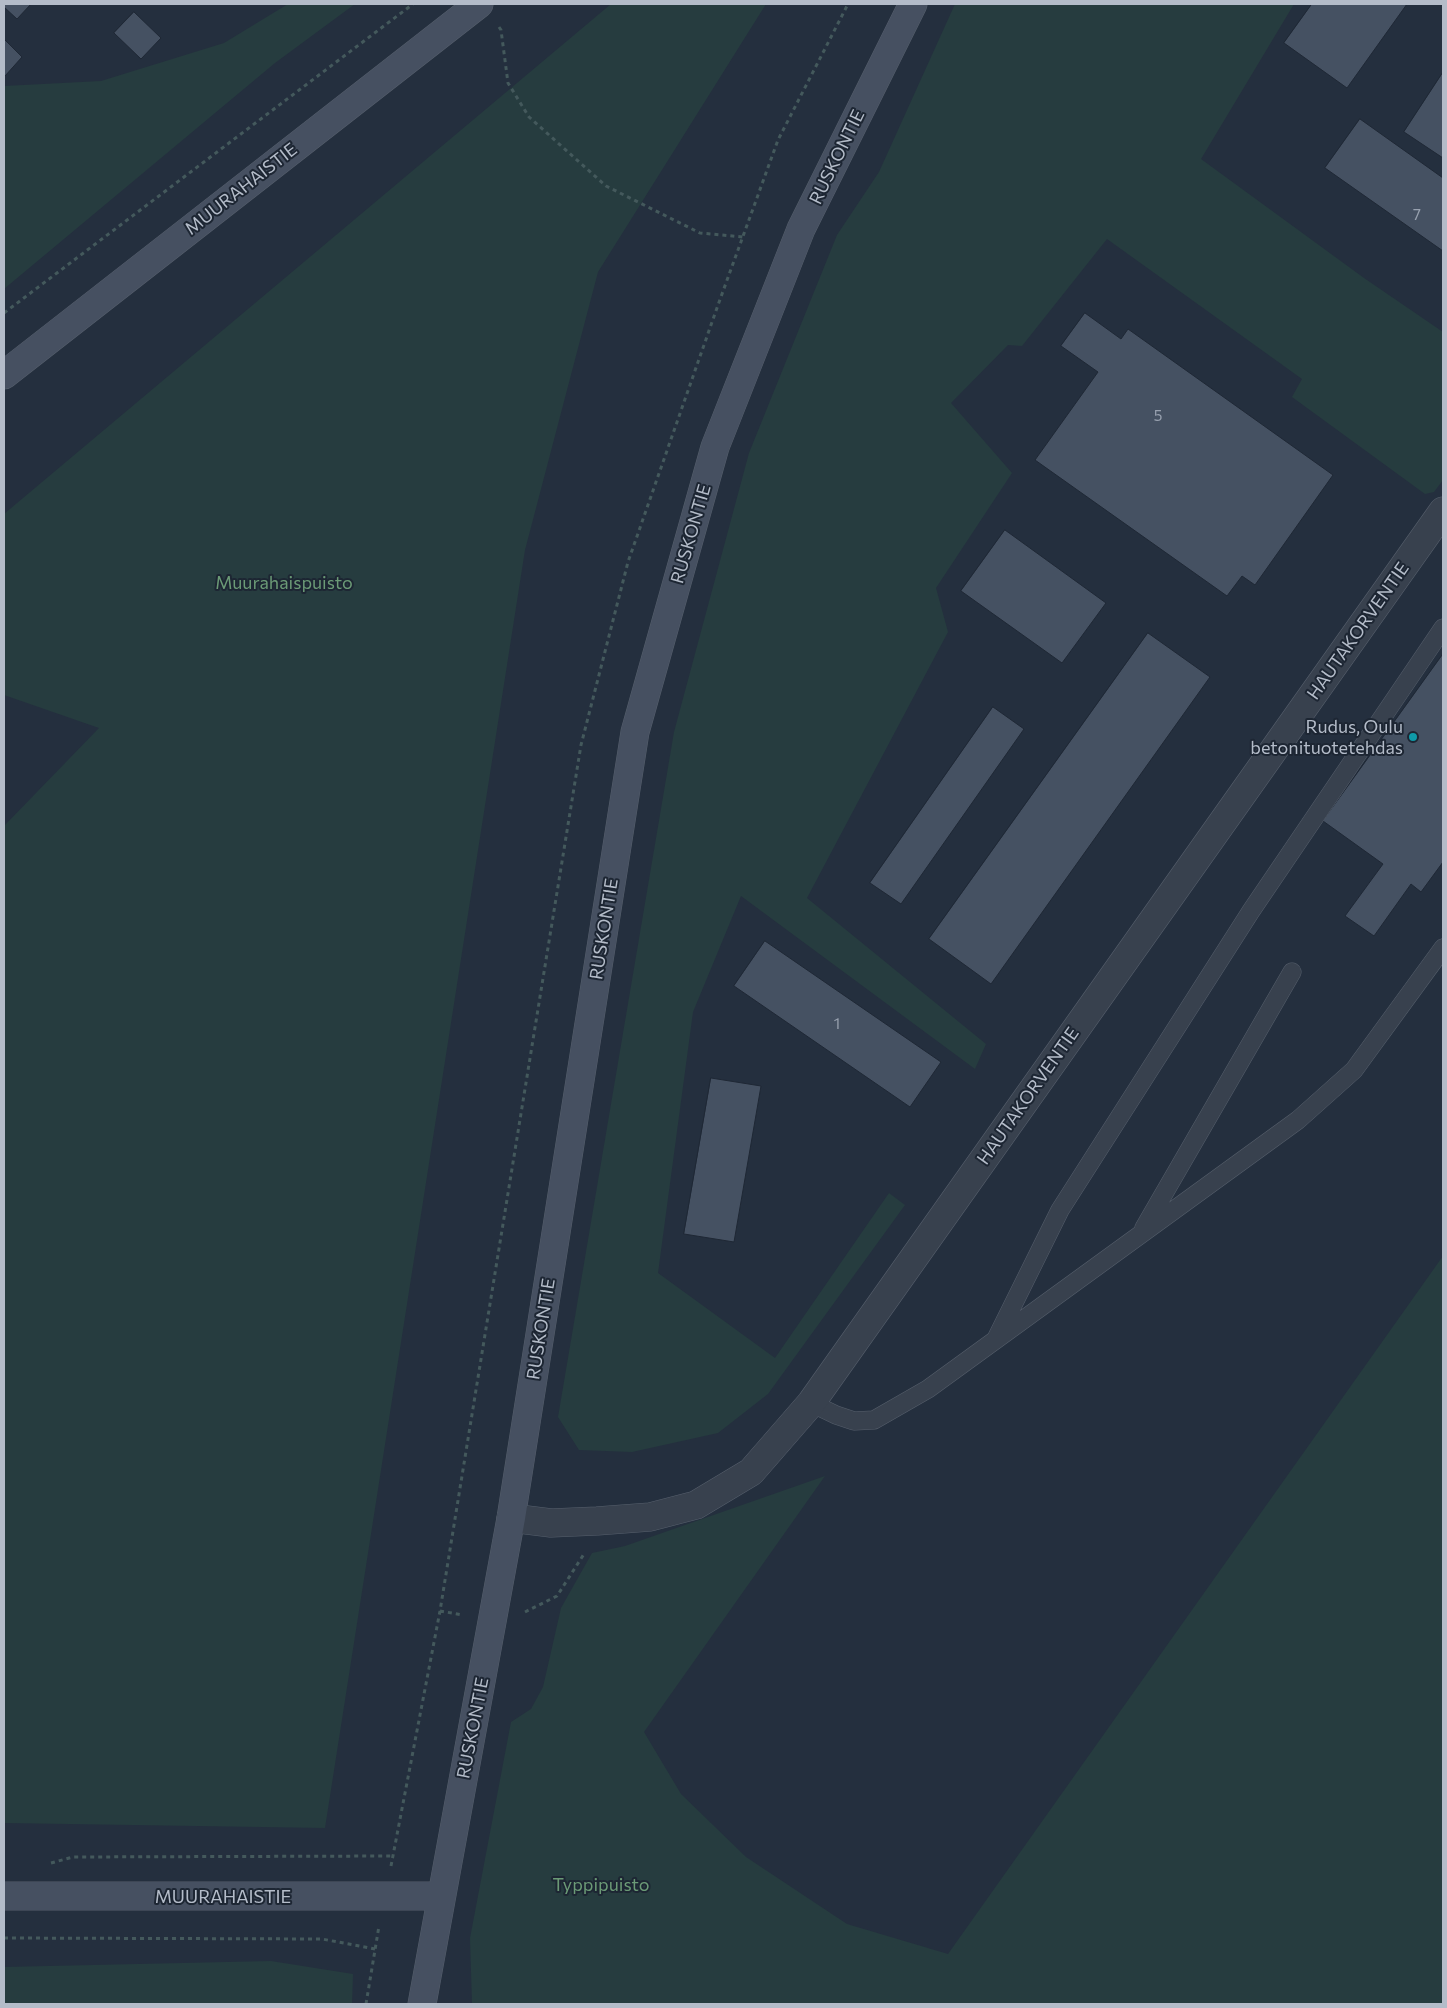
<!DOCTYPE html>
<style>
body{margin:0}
#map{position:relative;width:1447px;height:2008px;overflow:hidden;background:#242f3e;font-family:Commissioner,sans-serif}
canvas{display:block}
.frame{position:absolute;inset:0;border:5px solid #b4bcc9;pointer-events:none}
</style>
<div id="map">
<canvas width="1447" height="2008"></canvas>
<div class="frame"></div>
</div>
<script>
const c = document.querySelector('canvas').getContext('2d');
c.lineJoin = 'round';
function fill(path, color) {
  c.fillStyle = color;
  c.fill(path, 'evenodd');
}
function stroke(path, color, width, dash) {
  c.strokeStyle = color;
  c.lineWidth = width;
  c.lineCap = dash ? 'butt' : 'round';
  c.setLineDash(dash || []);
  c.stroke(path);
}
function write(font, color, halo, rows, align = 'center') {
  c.font = font + ' Commissioner,sans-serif';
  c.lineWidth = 4;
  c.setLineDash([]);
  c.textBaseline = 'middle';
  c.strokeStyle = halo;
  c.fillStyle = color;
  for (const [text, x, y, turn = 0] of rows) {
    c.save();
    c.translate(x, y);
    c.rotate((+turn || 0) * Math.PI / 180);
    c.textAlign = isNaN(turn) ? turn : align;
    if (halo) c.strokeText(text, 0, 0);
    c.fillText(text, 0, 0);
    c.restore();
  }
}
fill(new Path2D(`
 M288,4H355L275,63L4,289V86L101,81L224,43Z
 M611,4H766L598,272L525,550L325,1828L4,1823V826L99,728L4,695V514Z
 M955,4H1294L1201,159L1364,278L1443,332V480L1434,492L1425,494L1292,397L1302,379L1107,239L1022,346L1008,345L951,403L1012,473L936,588L948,632L807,898L986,1044L975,1069L741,896L693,1012L658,1273L775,1358L889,1193L905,1205L768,1394L718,1433L632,1452L579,1450L558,1417L674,732L749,453L837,235L879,172Z
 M1443,1256V2004H472L470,1938L511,1722L531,1709L543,1687L561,1608L592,1553L625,1546L825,1476L644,1732L681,1794L746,1857L847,1924L948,1954Z
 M271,1961L353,1974L352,2004H4V1967Z`), '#263c3f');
const building = new Path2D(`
 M4,4H31L17,19L4,7Z
 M1312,4H1407L1347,88L1284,43Z
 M134,12L161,38L141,59L114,33Z
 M4,39L22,57L5,76L4,74Z
 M1442,74L1443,75V158L1404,132Z
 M1360,119L1443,178V251L1325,168Z
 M1085,313L1121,339L1128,329L1333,475L1255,585L1242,576L1227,596L1035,460L1098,372L1061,346Z
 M1005,530L1106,603L1062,663L961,591Z
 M1148,633L1210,677L991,984L929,939Z
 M1443,654V862L1421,892L1411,884L1374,936L1345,916L1383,864L1323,821Z
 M993,707L1024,729L901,904L870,883Z
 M765,941L941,1062L910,1107L734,986Z
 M711,1078L761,1086L734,1242L684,1234Z`);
fill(building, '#455162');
stroke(building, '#1f2835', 1);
const lane = new Path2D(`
 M1144,1228L1292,972
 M996,1339L1060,1210L1251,911L1443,628
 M811,1403L836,1415L854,1421L874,1420L928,1389L1298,1120L1354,1070L1443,948`);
const street = new Path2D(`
 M511,1518L551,1523L597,1521L650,1517L696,1505L751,1472L811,1403L1443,511`);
const secondary = new Path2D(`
 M4,375L479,4
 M4,1896H441
 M422,2004L511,1518L635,732L715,447L801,229L913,4`);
stroke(lane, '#565f6c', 19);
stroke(street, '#565f6c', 29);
stroke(secondary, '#565f6c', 29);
stroke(new Path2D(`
 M499,27L501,30L508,83L529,117L606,186L700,233L743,237
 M4,313L413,4
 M440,1611L463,1615
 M525,1612L557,1596L584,1554
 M51,1863L73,1857L393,1856
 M391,1866L440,1611L581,745L628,562L718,305L778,140L848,4
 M4,1938L322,1939L375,1949
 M366,2004L379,1926`), '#44595c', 3, [4, 4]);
stroke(lane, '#38414e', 18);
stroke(street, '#38414e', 28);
stroke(secondary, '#465061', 28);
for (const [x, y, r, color] of [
 [1413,737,5,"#0f9aa8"]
]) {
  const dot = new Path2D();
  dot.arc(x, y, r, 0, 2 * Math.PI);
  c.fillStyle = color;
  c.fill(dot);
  stroke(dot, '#1d2633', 2);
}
write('15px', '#98a1af', null, [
 ["7",1417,215],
 ["5",1158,416],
 ["1",837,1024]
]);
write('18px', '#b4bcc9', '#1d2633', [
 ["RUSKONTIE",837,157,-64],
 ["MUURAHAISTIE",241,189,-38],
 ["RUSKONTIE",691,534,-74],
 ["HAUTAKORVENTIE",1358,631,-55],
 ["RUSKONTIE",604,929,-81],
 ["HAUTAKORVENTIE",1028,1096,-55],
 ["RUSKONTIE",541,1329,-81],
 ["RUSKONTIE",473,1728,-79],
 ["MUURAHAISTIE",223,1897]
]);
write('18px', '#6b9a76', '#1d2633', [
 ["Muurahaispuisto",284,583],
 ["Typpipuisto",601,1885]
]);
write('18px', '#b4bcc9', '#1d2633', [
 ["Rudus, Oulu",1403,727],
 ["betonituotetehdas",1403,748]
], 'right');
</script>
